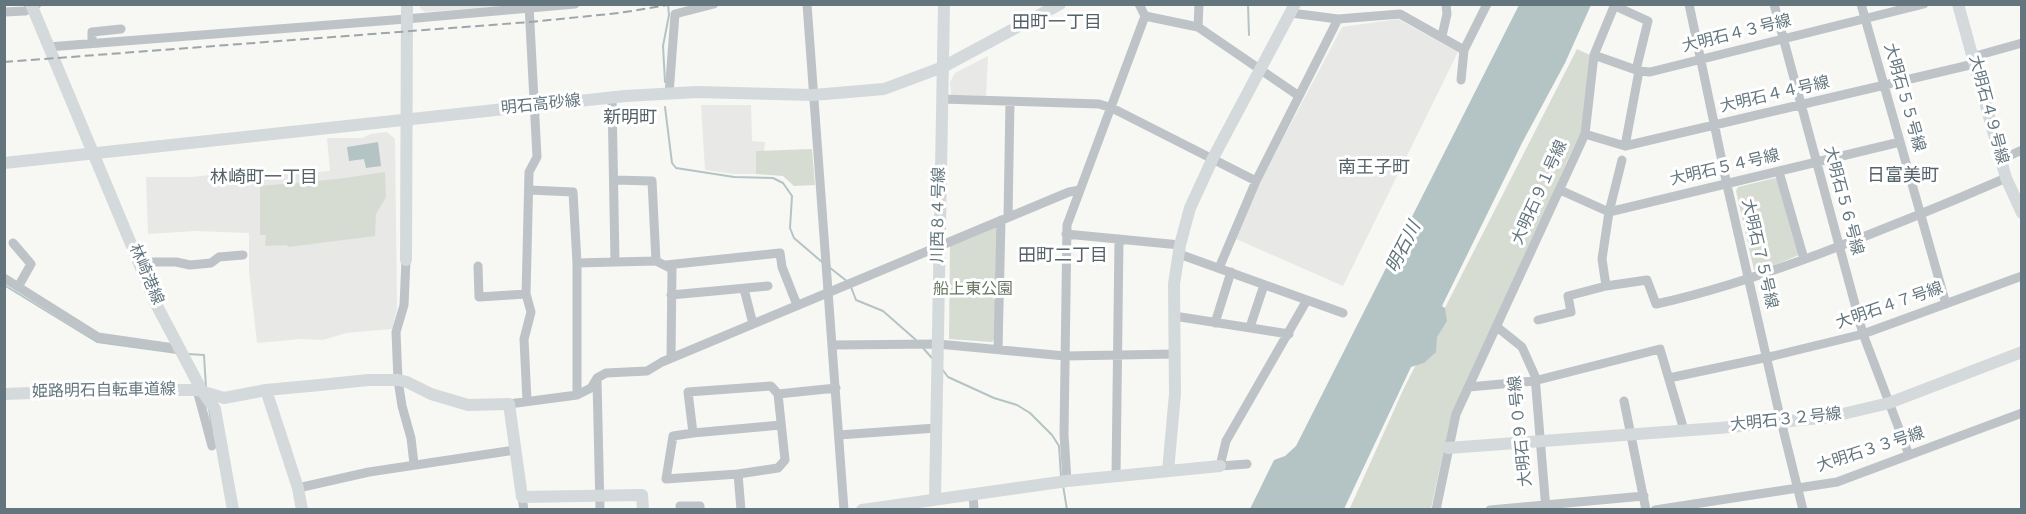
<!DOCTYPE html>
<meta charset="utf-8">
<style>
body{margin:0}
#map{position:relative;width:2026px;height:514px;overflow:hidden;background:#f7f7f4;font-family:Overpass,sans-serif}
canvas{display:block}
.frame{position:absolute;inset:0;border:6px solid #63767e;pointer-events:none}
</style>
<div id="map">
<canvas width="2026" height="514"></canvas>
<div class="frame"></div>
</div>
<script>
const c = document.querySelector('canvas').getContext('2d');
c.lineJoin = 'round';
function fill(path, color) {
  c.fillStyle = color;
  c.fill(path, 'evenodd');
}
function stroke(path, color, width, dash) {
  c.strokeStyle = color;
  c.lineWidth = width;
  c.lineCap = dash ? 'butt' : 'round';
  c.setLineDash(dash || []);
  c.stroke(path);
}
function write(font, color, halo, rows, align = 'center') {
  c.font = font + ' Overpass,"Noto Sans JP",sans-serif';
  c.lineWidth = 6;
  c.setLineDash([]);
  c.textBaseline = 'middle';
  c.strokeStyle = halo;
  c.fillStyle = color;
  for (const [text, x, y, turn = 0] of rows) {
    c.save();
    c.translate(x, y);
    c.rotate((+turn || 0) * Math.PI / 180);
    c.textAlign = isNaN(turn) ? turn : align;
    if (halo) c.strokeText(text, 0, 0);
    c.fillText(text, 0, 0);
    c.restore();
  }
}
fill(new Path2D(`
 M420,4L523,5L425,12L420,8Z
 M1398,19L1458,52L1343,286L1236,239L1259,184L1342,27Z
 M988,56L986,96L951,95L950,82L955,73Z
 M701,105H751L752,141L765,142L764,151H756V174H734L705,170Z
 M387,132L395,139L397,309L392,329L346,333L323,340L300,339L257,343L249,272V233L196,231L148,234L146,177H191L248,171L292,174L330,171L327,138H362L371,134Z`), '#e8e8e7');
fill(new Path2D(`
 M1577,49L1590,55L1581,133L1567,161L1444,449L1431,509L1349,510L1404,388Z
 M812,149L815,185L794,186L783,176L756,174V151Z
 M385,172L386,197L376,214L375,236L288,247L287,245L265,246L266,235H260V186L338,179Z
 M1775,178L1778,180L1799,255L1758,272L1754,270L1736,191L1738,187Z
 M995,226L998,231L995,338L992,342L949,339L950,244Z`), '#d7dcd3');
fill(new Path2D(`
 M1519,5H1591L1565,63L1522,143L1442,306L1445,308L1447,321L1437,337L1436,352L1424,363L1411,367L1344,509H1250L1274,460L1285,456L1296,446Z
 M378,142L381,166L366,168L364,159L349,161L347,147Z`), '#b4c4c5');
stroke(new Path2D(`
 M1248,4L1249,35
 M665,82L663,46L669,15L668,4
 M665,107L672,163L676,168L734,177L773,178L783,183L792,196L790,228L794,238L822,262
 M829,267L848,282
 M4,285L97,342L177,353
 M851,287L856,300L883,311L916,340
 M922,347L932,358
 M188,354L204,355L206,388
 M942,369L948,377L994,398L1017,405L1030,413L1052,435L1059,446L1061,476
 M209,409L213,433
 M1063,485L1067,510`), '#b4c4c5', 2);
stroke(new Path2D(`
 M807,4L844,510
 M1689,4L1727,185L1781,421L1803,510
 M1774,4L1863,334L1909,455
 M1861,4L1946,304
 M1615,6L1648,21L1636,70
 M4,12L25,11L37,4
 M1291,13L1338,19L1400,14L1464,50
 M1145,16L1198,27L1299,96
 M1198,27L1199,4
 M1442,36L1447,14L1446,4
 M92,43V32L121,29
 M48,47L406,19L575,4
 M1594,55L1639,71L1650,72L1924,4
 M1972,57L2022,43
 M1461,80L1464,50L1487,4
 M669,94L675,14L714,4
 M942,99L1099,104L1112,108L1256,181
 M1585,134L1625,146L1974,64
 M1625,146L1639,71
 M2000,160L2022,150
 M1779,172L1804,259
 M614,180L652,181L656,261
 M529,190L573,192L577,263
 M1560,190L1609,212L1900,142
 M1008,217L1010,102
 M1066,234L1180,245
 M13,243L31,264L18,287
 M1179,254L1343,313
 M406,260L404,305L396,332L398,380L402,406L411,438L414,464
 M139,262H176L190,265L211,263L219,257L243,255
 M615,262L656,261L672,269L671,358
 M666,265L780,253L782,267L797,305
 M478,266L479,297L526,294
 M1219,268L1256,181L1338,19
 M4,278L98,337L181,349
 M1606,286L1602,259L1609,212L1622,160
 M744,289L753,324
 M671,295L768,286
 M1174,316L1289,334
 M1538,320L1571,312L1568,296L1606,286L1647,280L1656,304C1712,292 1765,274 1819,254C1882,230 1944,205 2006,178
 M1215,323L1231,272
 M1250,327L1264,285
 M1497,327L1522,347L1535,376L1546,510
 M833,345L938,344L1065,356L1174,354
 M998,349L1001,220
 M1669,378L1773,356L1863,334L2022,276
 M597,380L600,510
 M1469,387L1534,381L1660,349L1684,430
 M197,390L212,446
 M577,395V263L615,262L612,98
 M527,401L524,339L531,312L526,294L529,172L537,157L529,5
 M1624,401L1646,510
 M509,404L577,395L591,388L597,378L606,373L647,371L662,362L1069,192L1080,190
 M693,433L781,425
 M839,435L936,428
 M1247,464L1220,466L1226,441L1307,300
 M738,474L778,468L785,460L778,394
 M1116,476L1119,239
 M1067,481L1064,434L1067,225L1145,16L1139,4
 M298,488L369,472L515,450
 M973,494L974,510
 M522,497L524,510
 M680,506H700V510
 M741,510L738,474L666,479L673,436L693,433L688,392L771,386L778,394L836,388
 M1436,510L1456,414L1585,134L1594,55L1615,4
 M1490,510L1644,496
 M1655,510L1837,482L2022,413`), '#bdc3c6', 9);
stroke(new Path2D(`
 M31,4L156,304L202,391L215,409L233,510
 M1958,4L2006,178L2022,213
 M4,163L625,96L697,92L813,95L884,89L943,67L1060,4
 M406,260L407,4
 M266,390L298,488L302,510
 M4,394L111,390H197L224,398L266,390L320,385L368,380H398L407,382L431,394L468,405L509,404L522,497L642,495L643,510
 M1448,448L1719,428L1830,417L1889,403L2022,352
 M1168,471L1175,394L1174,284L1180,245L1190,208L1213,158L1295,4
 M935,498L944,4
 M862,510L1067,481L1220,466`), '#d4d9db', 12);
stroke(new Path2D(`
 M4,62L530,22L619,13L674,4`), '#9da6aa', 2, [9, 4.5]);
write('16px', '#63767e', '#fff', [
 ["大明石４３号線",1737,35,-14],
 ["大明石４４号線",1775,96,-13],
 ["大明石５５号線",1903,98,74],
 ["明石高砂線",541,106,-6],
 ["大明石４９号線",1987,110,75],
 ["大明石５４号線",1725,169,-13],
 ["大明石９１号線",1541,193,-66],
 ["大明石５６号線",1842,201,75],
 ["川西８４号線",940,215,-89],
 ["大明石７５号線",1758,254,77],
 ["林崎港線",145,275,67],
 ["大明石４７号線",1890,307,-19],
 ["姫路明石自転車道線",104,392,-1],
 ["大明石３２号線",1786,421,-6],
 ["大明石９０号線",1522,431,-96],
 ["大明石３３号線",1871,451,-18]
]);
write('16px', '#687662', '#fff', [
 ["船上東公園",973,291]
]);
write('18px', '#556369', '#fff', [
 ["田町一丁目",1057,24],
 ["新明町",630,119],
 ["南王子町",1374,169],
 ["日富美町",1903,177],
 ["林崎町一丁目",264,179],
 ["田町二丁目",1063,257]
]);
write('italic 18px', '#5e7678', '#fff', [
 ["明石川",1405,248,-63]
]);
</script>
